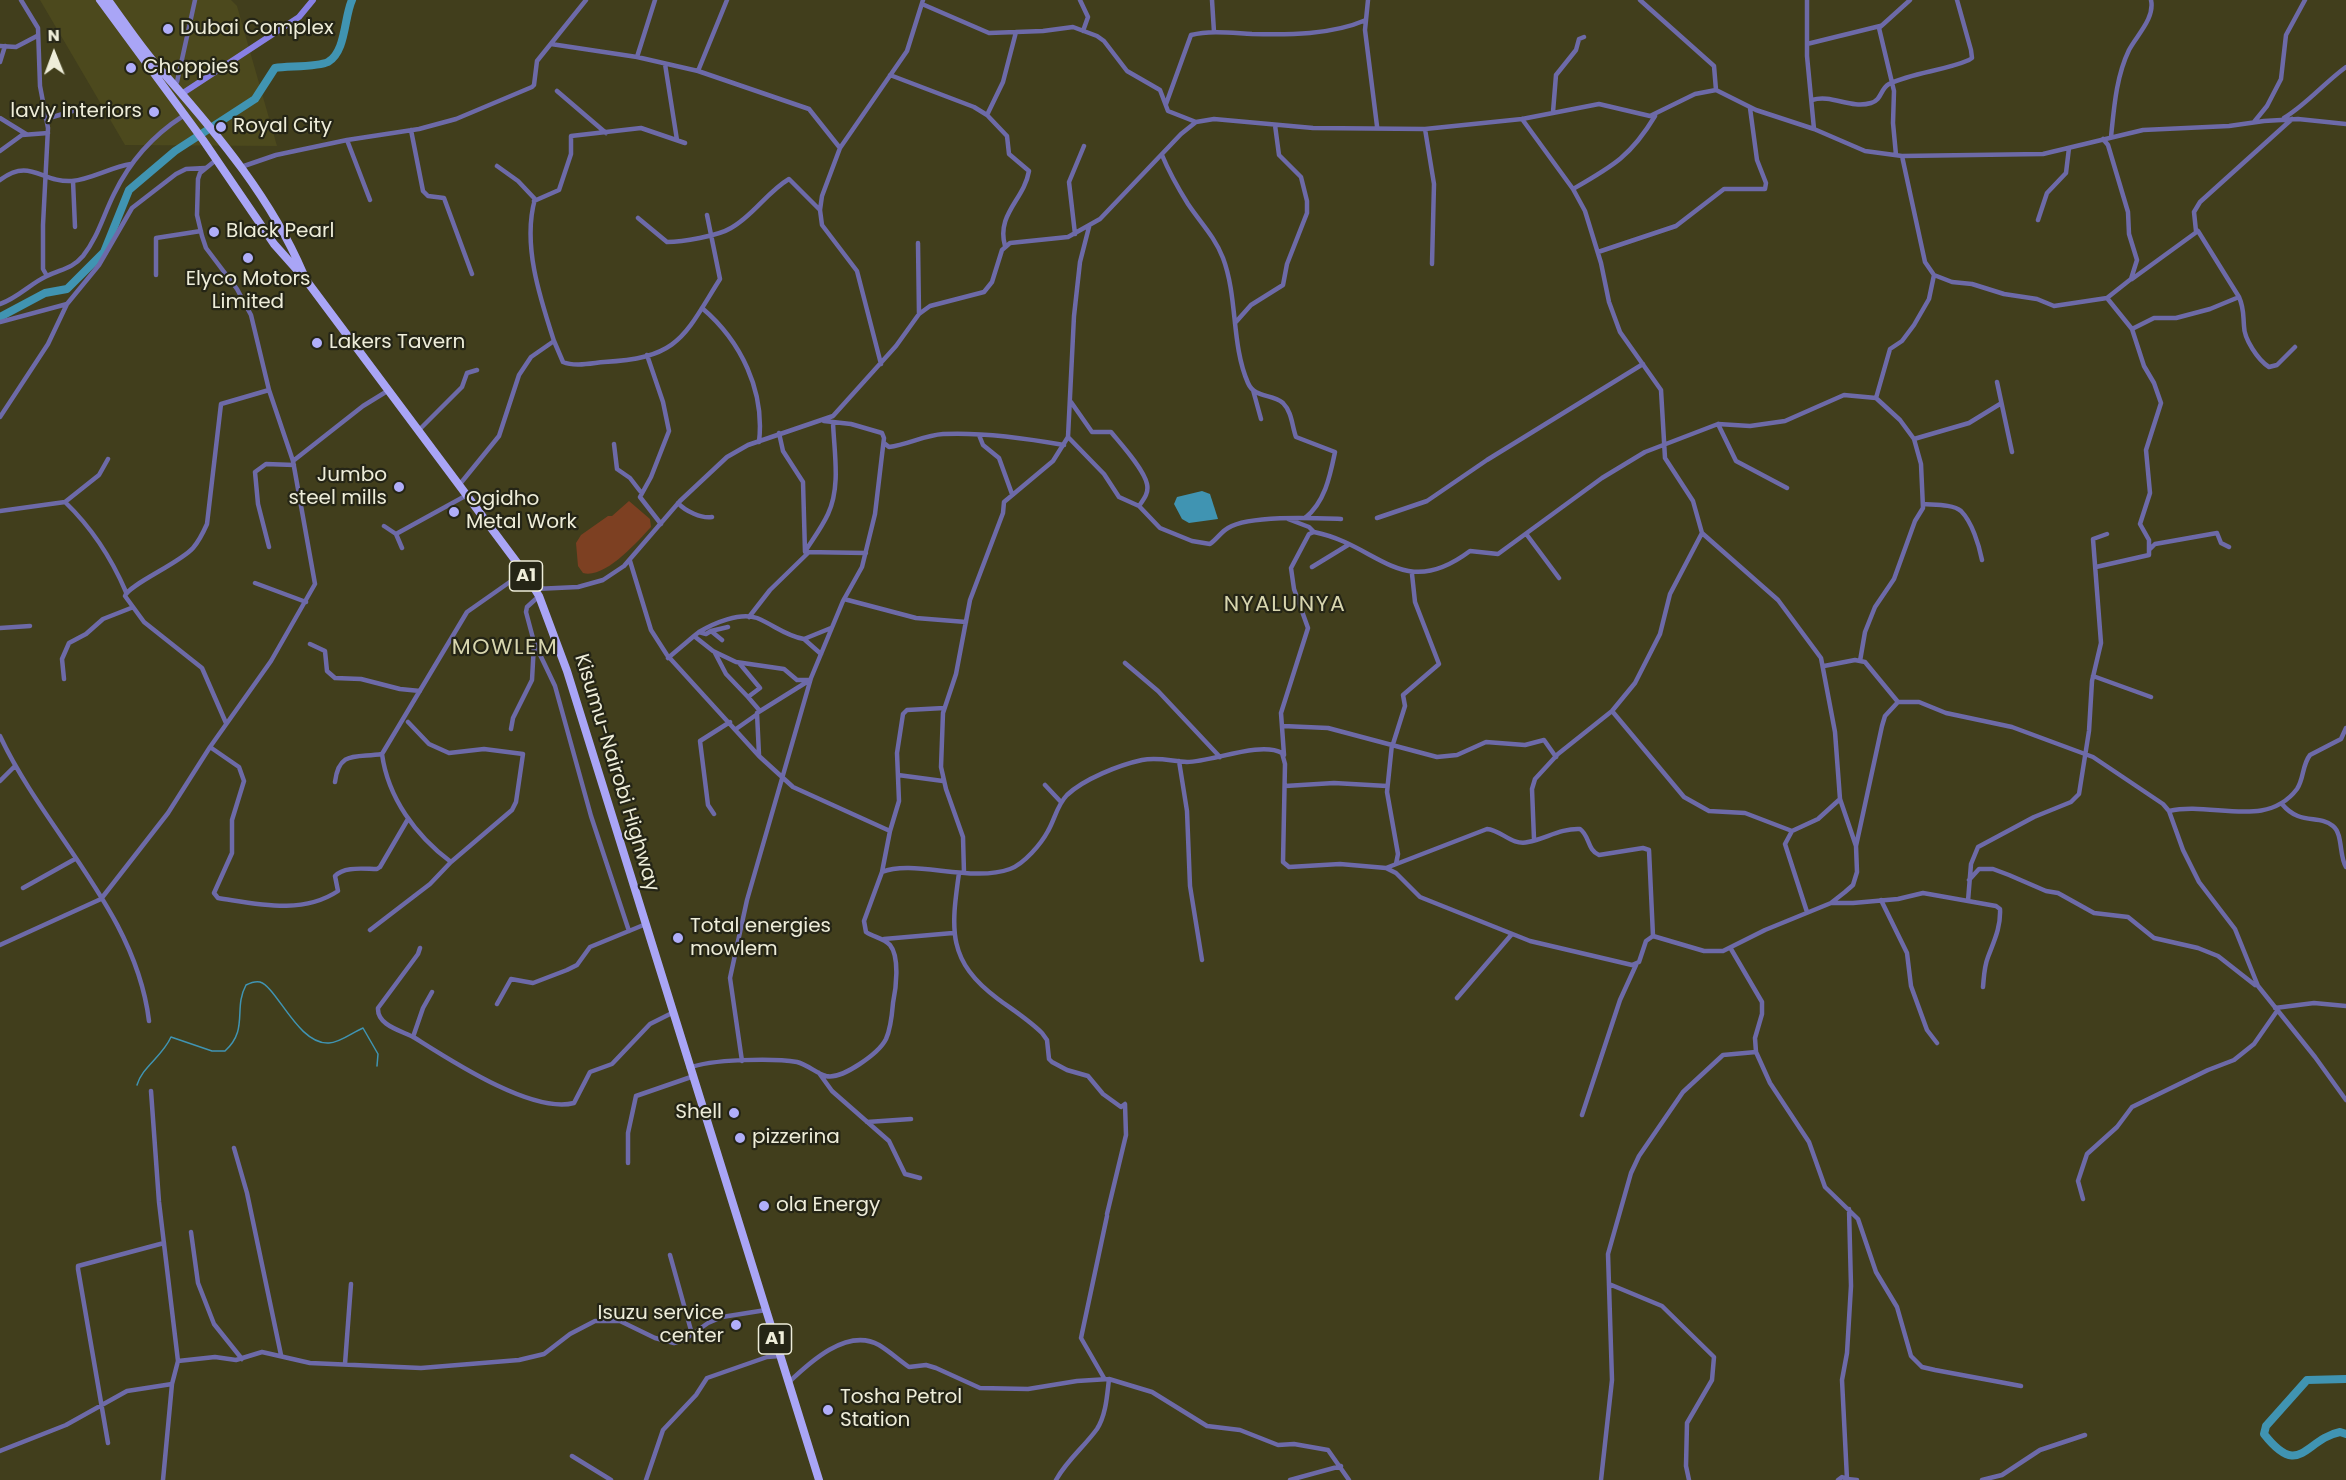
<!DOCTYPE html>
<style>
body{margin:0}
#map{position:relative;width:2346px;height:1480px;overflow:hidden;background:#413e1c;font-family:Poppins,sans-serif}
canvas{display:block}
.north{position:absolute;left:24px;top:24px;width:60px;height:60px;-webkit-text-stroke:4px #252516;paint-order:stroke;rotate:359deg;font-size:16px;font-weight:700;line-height:24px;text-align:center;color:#eeedd9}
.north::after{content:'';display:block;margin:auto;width:21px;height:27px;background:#eeedd9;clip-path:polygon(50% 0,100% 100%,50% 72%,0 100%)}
</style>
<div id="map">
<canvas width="2346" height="1480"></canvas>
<div class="north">N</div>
</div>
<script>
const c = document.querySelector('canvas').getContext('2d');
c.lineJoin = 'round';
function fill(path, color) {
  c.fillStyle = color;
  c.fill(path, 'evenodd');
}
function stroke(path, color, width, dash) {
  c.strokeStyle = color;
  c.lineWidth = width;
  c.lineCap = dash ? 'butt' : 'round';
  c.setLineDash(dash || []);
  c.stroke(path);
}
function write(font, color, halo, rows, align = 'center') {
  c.font = font + ' Poppins,sans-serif';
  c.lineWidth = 4.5;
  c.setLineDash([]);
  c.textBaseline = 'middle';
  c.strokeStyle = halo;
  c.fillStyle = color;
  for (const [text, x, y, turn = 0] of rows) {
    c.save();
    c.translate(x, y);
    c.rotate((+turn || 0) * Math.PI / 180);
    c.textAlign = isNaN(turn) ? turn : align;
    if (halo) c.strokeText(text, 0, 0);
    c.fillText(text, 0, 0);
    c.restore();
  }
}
fill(new Path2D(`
 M40,0H231L237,6L277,146L125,145Z`), '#4c491d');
fill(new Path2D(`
 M629,501L650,519L651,527C637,542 605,579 583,573L578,566L576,543L581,535L608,516H612Z`), '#7d4022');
fill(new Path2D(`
 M1202,491L1210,494L1218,519L1189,523L1182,519L1174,504L1177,497Z`), '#4094b2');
stroke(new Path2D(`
 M137,1085C142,1067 162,1057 171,1037L212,1051H225C249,1029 233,1009 246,985C250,983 256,981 260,982C277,987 298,1045 329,1043C340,1043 353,1032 363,1028L378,1054L377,1066`), '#4094b2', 1.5);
stroke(new Path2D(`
 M0,317L45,293L67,289L104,252L129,190L175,151L255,99L275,68C288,66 318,67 328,62C346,52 344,17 352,0
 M2346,1379L2307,1380L2266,1426L2264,1434C2300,1480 2305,1439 2340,1432L2346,1434`), '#4094b2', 8);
stroke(new Path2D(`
 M21,0L38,28L40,86L48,128L43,225V269L47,276
 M1080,0L1088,17L1083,31
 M1212,0L1214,32
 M1368,0L1365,30L1377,126
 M1640,0L1714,66L1716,90
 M1807,0V56L1814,129
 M922,4L989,33L1043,31L1073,27L1097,36L1104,41L1127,71L1160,90L1168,111L1196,122
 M551,44L637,57L698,71L727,0
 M1807,44L1880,26
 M0,46L16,47L37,36
 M637,57L655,0
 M0,62L5,46
 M665,64L677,140
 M698,71L809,109L840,148
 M890,75L974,107L987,115
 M177,82L195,0
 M557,91L606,133
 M1812,100C1832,94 1850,109 1871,103C1882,100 1880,89 1889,84C1914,72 1944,71 1969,60L1972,58L1971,50L1957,0
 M1166,104L1191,35C1211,30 1232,33 1252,34C1289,35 1331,35 1366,20
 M1553,112L1556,75L1576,50L1579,39L1584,37
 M0,118L26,134
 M2284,118C2307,104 2324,83 2346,67
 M46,119L76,110
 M1522,119L1573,189L1585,211L1601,263L1609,302L1620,332L1661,390L1665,458L1693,501L1702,533L1778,600L1821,658L1835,732L1840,799L1856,846
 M2254,122L2267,106L2281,79L2286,35L2305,0
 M1425,129L1434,184L1432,264
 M411,130L423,191L428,196L444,198L472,274
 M2111,137C2114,108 2116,77 2129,50C2137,35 2155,18 2151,0
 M347,140L370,200
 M0,151L22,135L48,133
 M1162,155C1169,172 1178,188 1188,204C1200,222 1215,237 1223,258C1238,298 1231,344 1248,383C1255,399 1272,393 1283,403C1292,412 1292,426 1296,437L1335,452C1330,476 1325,502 1305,518
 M1896,155L1893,123L1894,91L1879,28L1910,0
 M1902,156L1925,262L1934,275L1952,282L1972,284L2004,294L2037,299L2054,306L2107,298L2131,279L2137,260L2129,234L2128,212L2108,145L2103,139
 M241,167L276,155L347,140L419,129L456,119L532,87L534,85L537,61L586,0
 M0,180C30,157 42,183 72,181C92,179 111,167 131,164
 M73,181L75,227
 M1573,189C1613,166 1631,156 1655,116
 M534,201L559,190L571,154V136L641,128L685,143
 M638,218L667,242C682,242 718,236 731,228C753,216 767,192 789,179L820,210
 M2038,220L2047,193L2066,173L2069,148
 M2196,231L2194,212L2200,202L2292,119
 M1075,234L1069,182L1084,146
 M918,243L919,314
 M1005,246C996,214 1024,200 1029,171L1009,154L1007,136L987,115L1003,82L1016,32
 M1598,252L1676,226L1724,189H1765L1766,183L1757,160L1750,108
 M156,275V238L201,231
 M2132,279L2198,231L2239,297C2244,308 2243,314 2244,326C2244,339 2258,360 2269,367L2277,365L2295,347
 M0,304C18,298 31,283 47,276C61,269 72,269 83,256C98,237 103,216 114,194C130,161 152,136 183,116
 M702,308C741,341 765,391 759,442
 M0,322L67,304
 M1235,323L1251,305L1283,285L1287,264L1307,213V201L1301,177L1279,155L1275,125
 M2132,329L2154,318H2176L2210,309L2239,297
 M554,341L563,362C575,367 592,363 604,362C680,358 684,336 720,279L707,215
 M647,355L663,402L669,431L651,477L640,497L661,524
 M881,364L857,271L822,225L820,210L822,196L840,148L907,51L923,0
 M1997,382L2012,452
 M1253,390L1261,419
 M1876,398L1890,349L1902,341L1914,325L1929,299L1934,275
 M1071,402L1092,432H1111C1120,443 1144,469 1147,484C1149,493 1144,499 1139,506
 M0,417L48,344L67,304L99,265L132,208L176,174L186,169L205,168
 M1718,424L1736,461L1787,488
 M419,430L462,387L467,373L477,370
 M779,433L783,451L803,482L805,552L866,553
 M979,435L983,445L999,458L1012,494
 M1068,437L1104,474L1119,497L1139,506L1160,528L1192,541L1210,544C1217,539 1221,532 1228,528C1250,515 1314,518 1341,519
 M1914,439L1969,423L2000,404
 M884,443L889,447C907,445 925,435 943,434C983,432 1025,438 1064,445
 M614,444L617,469L630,478L640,491
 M293,461L363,406L389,390
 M460,484L499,436L519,375L531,357L554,341C540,298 522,244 535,199L518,181L497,166
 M65,502L99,475L108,459
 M678,503C685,511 702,519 712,517
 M1923,504C1934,505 1953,504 1961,511C1972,522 1979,545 1982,560
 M0,511L65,502C92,528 111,557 126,592
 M1377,518L1427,501L1487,460L1643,364
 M1288,519L1309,527L1314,532C1379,545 1402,602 1470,551L1498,554L1602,478L1645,452L1718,424L1750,426L1785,421L1844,395L1876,398L1900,420L1914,439L1921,464L1923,508L1915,521L1894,579L1875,607L1865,632L1860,661
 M384,526L396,534L467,495
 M396,534L402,548
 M1527,535L1559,578
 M269,547L258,504L255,472L266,464L294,465
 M2150,549L2155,544L2217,533L2221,543L2229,547
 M806,550C813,539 822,527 828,514C841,486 834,452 833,422
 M630,561L651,630L667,655L759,756L793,787L890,831L882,872
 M1312,567L1348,545
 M2096,567L2149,555V540L2140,524L2150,493L2146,450L2161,403L2154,383L2144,366L2132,329L2107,298
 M255,583L306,602
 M535,589L578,587L603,580L624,566L680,501L727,457L748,445L833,416L896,346L919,314L930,306L984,292L992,282L1002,250L1010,243L1068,237L1100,219L1181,134L1196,122L1214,119L1313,128L1425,129L1522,119L1599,104L1650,116L1695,94L1716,90L1756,110L1814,129L1865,151L1902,156L2043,154L2143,130L2229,126L2264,121L2298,119L2346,124
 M539,596L527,607L526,612L534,642L555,686L591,816L629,931
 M844,599L916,618L966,622
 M749,617L770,590L808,553
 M0,628L30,626
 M711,631L728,627
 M699,632C714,623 740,612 757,618C774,625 786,636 804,639L821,654
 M804,639L831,628
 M722,640L711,631L706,634L699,632L694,636L713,651L736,662L784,669L797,680H810L757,713L759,755
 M310,644L325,651L327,671L335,678L361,679L400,689L420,691
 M715,653L726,674L748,697L760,688L740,664
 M668,658L694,636
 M1125,663L1158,691L1220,757
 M1824,666L1855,660L1865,662L1898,702
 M2093,676L2151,697
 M64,679L62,659L69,643L86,634L103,619L131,608
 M748,697L760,711
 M1612,711L1684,797L1709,811L1745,813L1792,831
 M226,723L202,668L144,622L125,596C128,585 180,563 193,548C199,541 203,533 207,524L221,404L269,390
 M1283,726L1328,728L1437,757L1457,755L1486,742L1525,745L1544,740L1556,757
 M511,729L513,718L532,680L534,644
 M736,729L756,715
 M0,736C45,832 136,912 149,1021
 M1392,744L1387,792L1398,854L1396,864
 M1393,744L1405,706L1403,695L1439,664L1415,602L1412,574
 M210,747L239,767L244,781L232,820V853L214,893L218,898C258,904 302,915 338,891L335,876C344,866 364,869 377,869L380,867L408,819
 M1284,755L1281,713L1308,628L1294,589L1291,568L1309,534L1314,532
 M1179,761L1187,811L1190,886L1202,960
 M898,775L943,781
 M0,781L15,766
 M335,782C339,750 356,758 382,754
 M1045,785L1061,802
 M1285,786L1334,783L1387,786
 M2282,804C2300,826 2319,814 2333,826C2343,834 2339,856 2346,867
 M2169,811C2212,801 2266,830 2297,789C2304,779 2302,765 2310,755L2341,739L2346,728
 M714,814L708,805L700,741L730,722
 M890,831L899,801L897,753L903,714L907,710L944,708
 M1534,839L1532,789L1535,779L1558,754L1612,711L1635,683L1660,634L1670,594L1702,533
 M451,862C416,836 388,798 382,754L467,612L524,572
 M1386,868L1487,829C1501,830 1512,846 1528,842C1545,839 1561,828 1580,829C1590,836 1587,850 1599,855L1643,848L1649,850L1653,936
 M959,873C951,930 947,961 998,999C1013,1010 1029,1020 1042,1033L1047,1040L1049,1059L1052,1062L1067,1070L1088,1076L1103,1094L1121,1107L1125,1104L1126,1135L1107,1214
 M964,873L963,837L946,789L941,767L943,713L956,674L970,600L1003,513L1004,502L1053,461L1068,437L1074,316L1080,262L1089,227
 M1969,880L1979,869H1993L2009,875L2046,891L2058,893L2094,913L2128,917L2154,938L2198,948L2218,956L2255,985
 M23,888L75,859
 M1881,900L1907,953L1911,986L1927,1030L1937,1043
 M1968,901L1971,864L1978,847L2034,817L2071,802L2079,794L2089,731L2092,681L2101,643L2093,539L2107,534
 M1831,903H1853L1898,899L1923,893L1996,906L2000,909C2001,927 1994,941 1988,957C1984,967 1984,977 1983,987
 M1807,912L1785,844L1792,831L1818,819L1840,799
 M370,930L430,884L451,862L512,810L516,802L523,754L484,749L449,753L429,744L408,722
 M884,939L953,933
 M0,945L101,899L168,813L210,747L271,661L315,584L293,461L269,390L251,315L237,289L206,248L202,236L197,215L198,179L200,173L216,160
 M420,948L418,954L378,1008C377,1026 403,1031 415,1038C450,1060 532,1114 574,1103L590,1072L612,1064L650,1024L672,1013
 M1731,949L1762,1002V1014L1755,1038L1756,1052L1770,1083L1809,1142L1825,1187L1858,1219L1876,1272L1897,1307L1911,1356L1922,1367L1935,1370L2021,1386
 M1457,998L1512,934
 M497,1004L511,979L533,983L567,970L577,965L590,947L646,924
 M2275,1008L2314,1003L2346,1006
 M413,1037L423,1008L432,992
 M742,1061L730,978L747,900L811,678L843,601L862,567L875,514L884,438L882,433L851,424L824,421
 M689,1068C710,1059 774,1058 797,1062C808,1065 816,1073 826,1076C842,1080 879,1053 886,1039C891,1028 892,1015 893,1003C896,989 900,957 890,945C884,938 873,937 866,932L864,921L882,872C913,859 971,883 1010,869C1024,864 1041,844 1048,831C1055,819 1057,805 1067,795C1084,779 1119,765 1142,760C1158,757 1171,761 1187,762C1212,762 1260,741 1282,753L1285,764L1283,862L1289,867L1340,864L1386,868L1396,873L1420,897L1530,941L1632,965L1639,962L1646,941L1653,936L1704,951H1723L1765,930L1831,903L1845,892L1853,885L1857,872L1856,846L1882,726L1885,716L1898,702H1919L1946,713L2012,727L2093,757L2163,804L2169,811L2183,850L2199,882L2235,929L2258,986L2315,1057L2346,1100
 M819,1073L832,1091L889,1141L905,1174L920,1178
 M151,1091L159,1202L178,1361L172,1384L163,1480
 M1582,1115L1620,1000L1636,965
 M867,1122L911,1119
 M234,1148L247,1193L281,1355
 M628,1163V1133L636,1096L691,1077
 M2083,1199L2078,1181L2087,1154L2117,1127L2132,1107L2208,1070L2234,1060L2254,1044L2277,1011
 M1849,1209L1851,1286L1847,1353L1842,1380L1847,1479L1857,1480
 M191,1232L198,1283L214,1324L242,1359
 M670,1255L692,1334
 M1609,1284L1662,1306L1714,1357L1712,1380L1687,1423L1686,1466L1689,1480
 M178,1361L215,1357L236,1360L262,1352L310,1363L421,1368L519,1360L544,1354L570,1334L595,1321H620L655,1338L674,1343L684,1340L708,1323L722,1317L766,1310
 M345,1364L351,1284
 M1104,1378L1081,1338L1107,1216
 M788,1383C809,1363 847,1327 879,1345C889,1351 899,1360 909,1367L926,1365L936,1368L980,1388L1028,1389L1077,1381L1109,1379L1152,1392L1207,1426L1240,1430L1278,1445L1294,1444L1328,1450L1349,1480
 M108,1443L78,1269V1266L164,1243
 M0,1451L66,1425L127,1391L172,1384
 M572,1456L611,1480
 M646,1480L663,1430L696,1395L707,1378L767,1357L780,1356
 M1056,1480C1067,1460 1084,1447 1097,1429C1106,1415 1107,1396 1109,1379
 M1290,1480L1341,1466
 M1601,1480L1612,1380L1608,1254L1631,1173L1639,1156L1683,1092L1723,1055L1756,1052
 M1838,1480L1842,1477L1847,1479
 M1982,1480L2002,1475L2040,1450L2085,1435`), '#6d6aa8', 4.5);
stroke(new Path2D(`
 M183,93L299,17L313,0`), '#8880e4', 6);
stroke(new Path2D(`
 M100,0L203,140L274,244L306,280L524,572L539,596L567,671L819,1480
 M108,0C127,26 145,54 167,77C219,136 272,200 303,273`), '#a9a5f6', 8);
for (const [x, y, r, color] of [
 [168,29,6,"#b0aefa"],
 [131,68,6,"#b0aefa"],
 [154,112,6,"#b0aefa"],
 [221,127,6,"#b0aefa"],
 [214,232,6,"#b0aefa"],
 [248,258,6,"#b0aefa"],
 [317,343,6,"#b0aefa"],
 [399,487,6,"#b0aefa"],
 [454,512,6,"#b0aefa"],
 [678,938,6,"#b0aefa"],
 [734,1113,6,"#b0aefa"],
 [740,1138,6,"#b0aefa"],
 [764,1206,6,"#b0aefa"],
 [736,1325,6,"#b0aefa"],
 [828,1410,6,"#b0aefa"]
]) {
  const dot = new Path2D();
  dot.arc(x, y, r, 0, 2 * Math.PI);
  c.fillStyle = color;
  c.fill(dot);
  stroke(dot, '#252516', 2);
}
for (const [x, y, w] of [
 [526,576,33],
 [775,1339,33]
]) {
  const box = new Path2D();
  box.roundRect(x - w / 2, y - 15, w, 30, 4.5);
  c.fillStyle = '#252516';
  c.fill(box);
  stroke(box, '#eeedd9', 1.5);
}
write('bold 18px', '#eeedd9', null, [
 ["A1",526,576],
 ["A1",775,1339]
]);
write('20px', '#eeedd9', '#252516', [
 ["Dubai Complex",180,29],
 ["Choppies",143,68],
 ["lavly interiors",142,112,"right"],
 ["Royal City",233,127],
 ["Black Pearl",226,232],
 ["Elyco Motors",248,280,"center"],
 ["Limited",248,303,"center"],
 ["Lakers Tavern",329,343],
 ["Jumbo",387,476,"right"],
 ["steel mills",387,499,"right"],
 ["Ogidho",466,500],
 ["Metal Work",466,523],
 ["Total energies",690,927],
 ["mowlem",690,950],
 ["Shell",722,1113,"right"],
 ["pizzerina",752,1138],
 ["ola Energy",776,1206],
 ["Isuzu service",724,1314,"right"],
 ["center",724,1337,"right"],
 ["Tosha Petrol",840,1398],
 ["Station",840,1421]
], 'left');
write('20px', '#eeedd9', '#252516', [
 ["Kisumu-Nairobi Highway",616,773,73]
]);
c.letterSpacing = '1.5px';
write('22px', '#d8d6af', '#252516', [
 ["NYALUNYA",1285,605],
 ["MOWLEM",505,648]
]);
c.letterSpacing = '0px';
</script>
